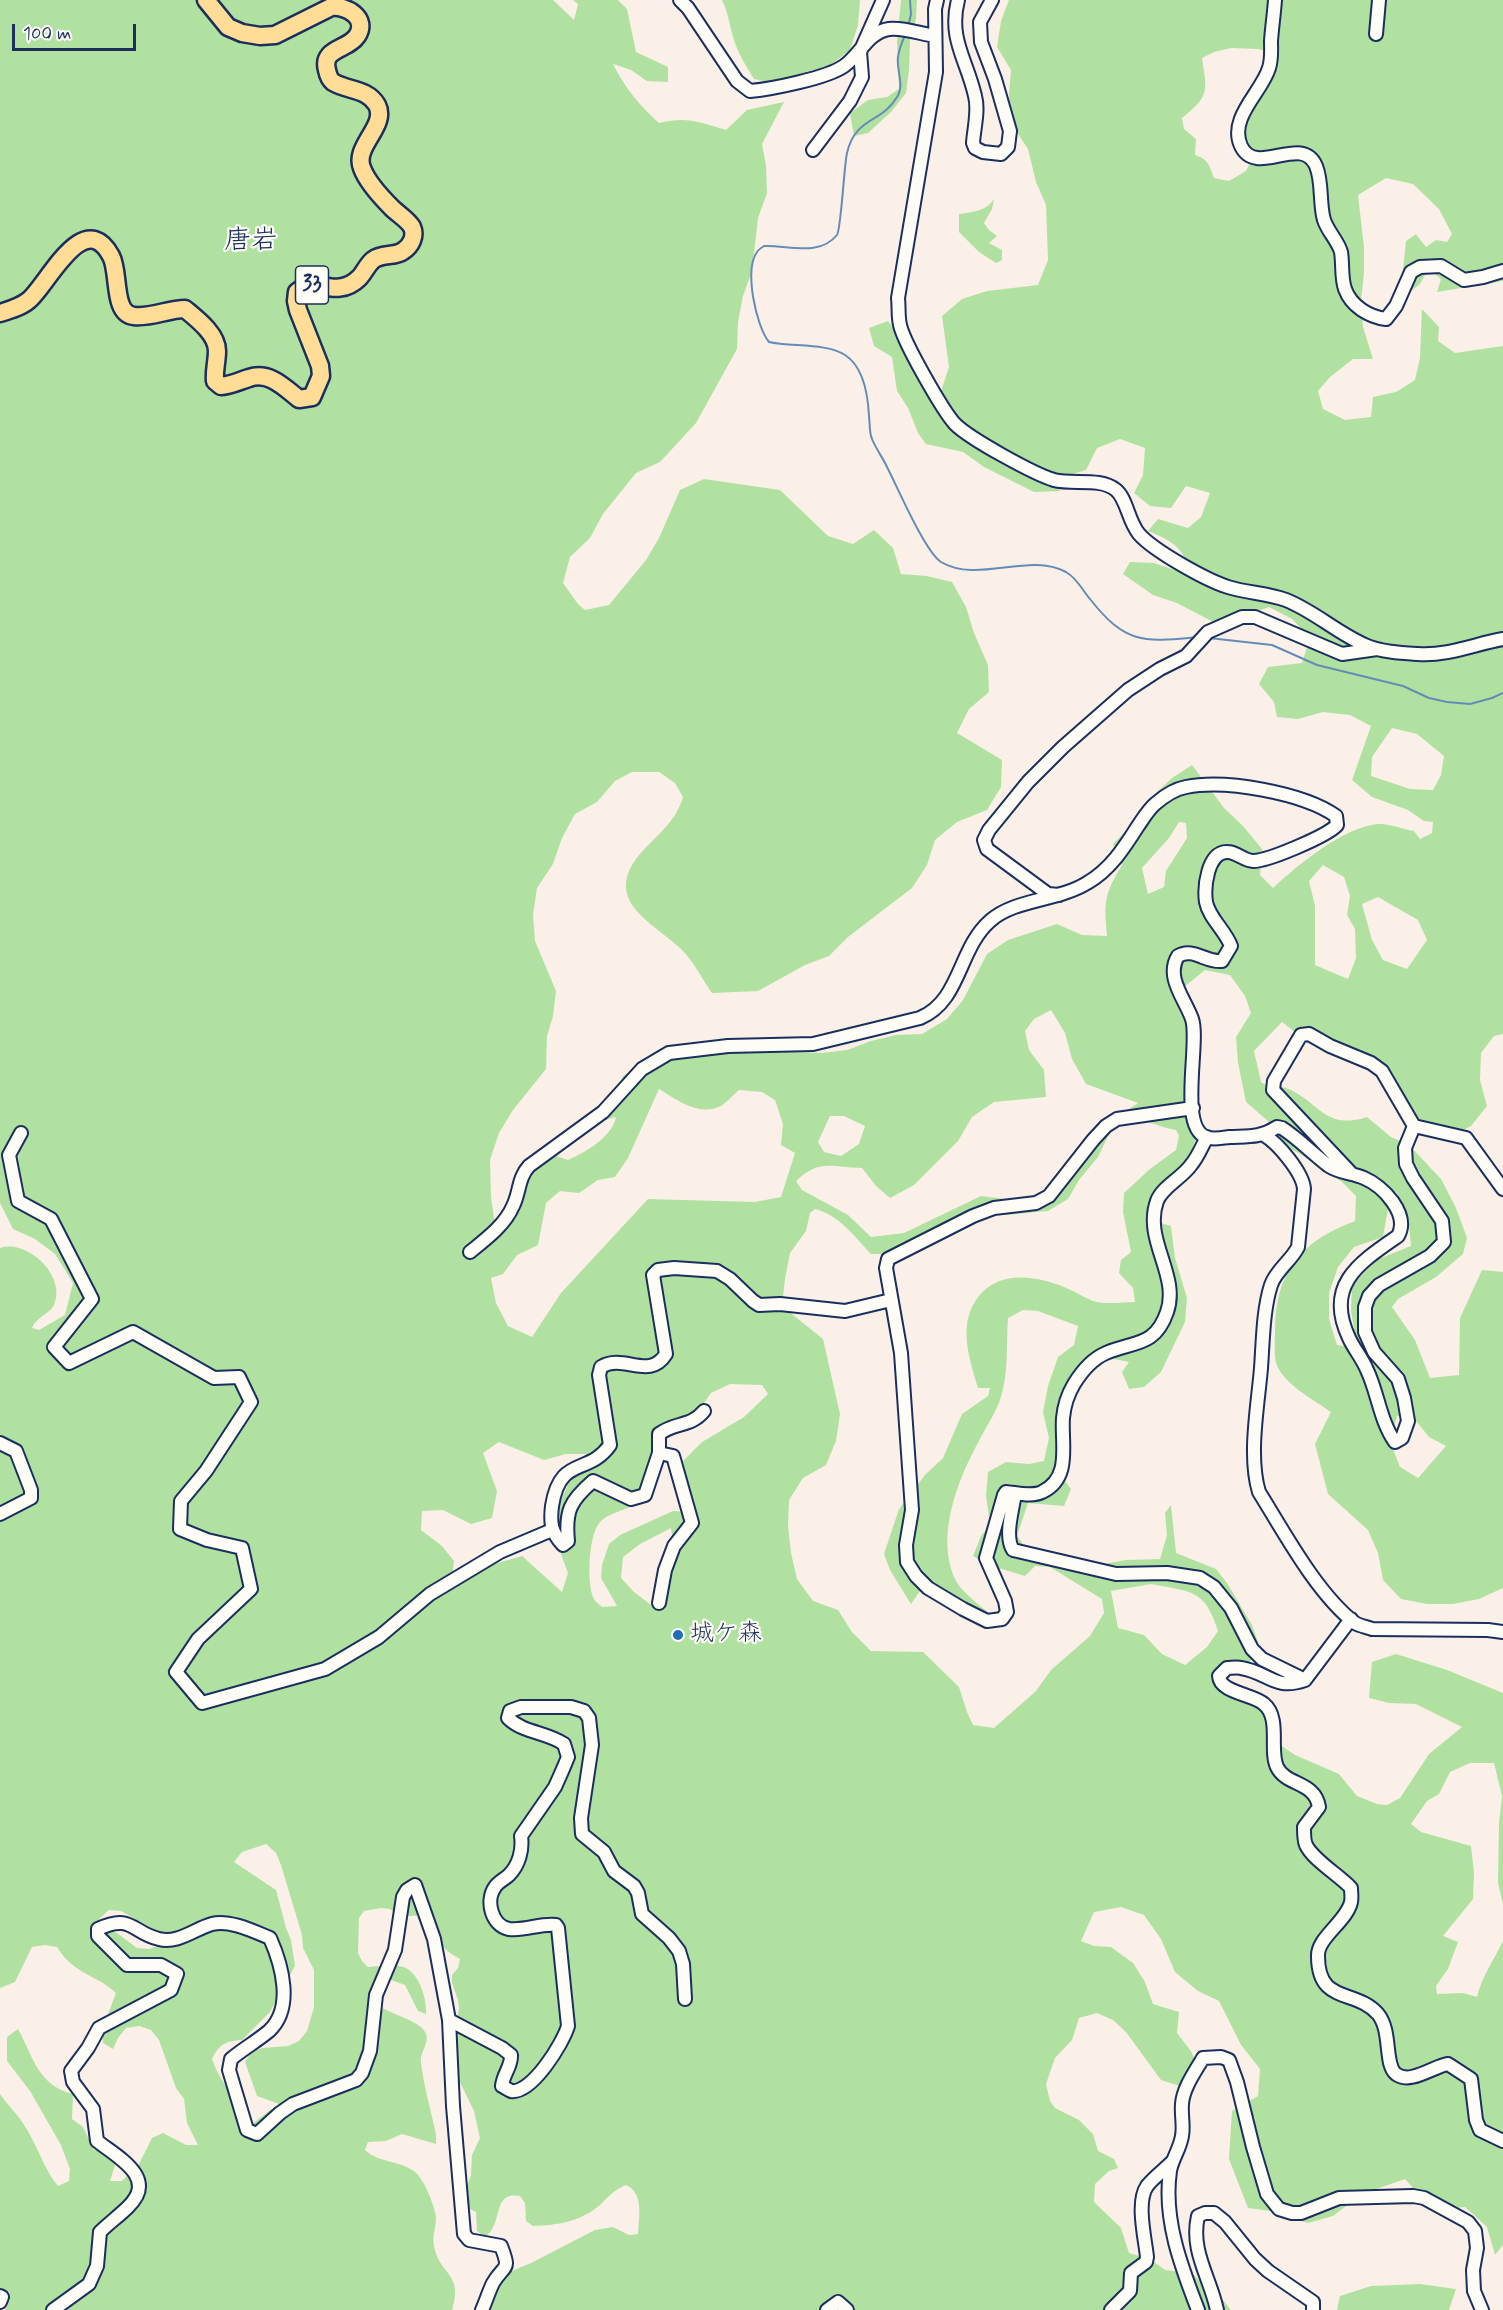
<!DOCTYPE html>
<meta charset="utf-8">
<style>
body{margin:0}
#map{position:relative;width:1503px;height:2310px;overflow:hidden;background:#fbf0e7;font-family:Mynerve,sans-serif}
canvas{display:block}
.scale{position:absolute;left:12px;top:24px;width:124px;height:27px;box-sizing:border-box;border:3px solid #1b2f5e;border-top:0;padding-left:8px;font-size:18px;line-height:21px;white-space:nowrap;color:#1b2f5e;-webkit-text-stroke:4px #fdfcf7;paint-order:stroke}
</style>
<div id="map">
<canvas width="1503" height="2310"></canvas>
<div class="scale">100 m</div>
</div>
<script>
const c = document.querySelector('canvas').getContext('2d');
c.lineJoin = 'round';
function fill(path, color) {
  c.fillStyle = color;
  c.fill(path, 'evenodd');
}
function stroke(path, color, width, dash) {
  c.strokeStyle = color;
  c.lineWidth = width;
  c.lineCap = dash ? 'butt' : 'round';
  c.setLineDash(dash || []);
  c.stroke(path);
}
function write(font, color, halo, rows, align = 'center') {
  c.font = font + ' Mynerve,"Klee One",sans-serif';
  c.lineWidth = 4.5;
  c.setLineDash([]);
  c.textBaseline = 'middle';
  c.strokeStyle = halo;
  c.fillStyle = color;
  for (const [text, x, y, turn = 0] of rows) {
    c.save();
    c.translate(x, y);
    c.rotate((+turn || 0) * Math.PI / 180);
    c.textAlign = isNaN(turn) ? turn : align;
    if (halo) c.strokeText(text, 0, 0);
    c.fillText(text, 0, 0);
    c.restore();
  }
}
fill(new Path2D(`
 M0,0H553L574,20L578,4L573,0H618L627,9L636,52L668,67V82L647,81L631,70L613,64C625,88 639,105 659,123C685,116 701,122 726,130L747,110L784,102L762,144L766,165L767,193L758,218L752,271L743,296L738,322L737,349L696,423L660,462L636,473L603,514L590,538L570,557L563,583L578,604L585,610L609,605L646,560L659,538L680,490L704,479L780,490L828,536L853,544L874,530L893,548L901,574L927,576L952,582L966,607L974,633L988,665L989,692L969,709L957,733L1002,760L1001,787L987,810L957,822L935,840L927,865L912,888L848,937L829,956L805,965L758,991L712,993C702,979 693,960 680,948C653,923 605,902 636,859C653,837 675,825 683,797L675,783L659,772H632L615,781L597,802L575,814L562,838L553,864L537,888L533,914L535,941L556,991L553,1016L547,1036L546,1069L513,1110L499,1133L490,1160L491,1197L495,1224L508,1216L519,1181L553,1155L568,1160C586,1152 612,1137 616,1117L590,1124L612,1105L623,1076L646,1062L671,1053L743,1050L822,1053L847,1050L871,1041L896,1035L922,1034L947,1019L963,1000L987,954L1008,940L1057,924L1082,935L1107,936C1104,901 1104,895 1122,865L1113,844L1133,824L1157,792L1172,778L1192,765L1224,808L1243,826L1262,849L1260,875L1273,888C1298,865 1342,828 1377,824C1388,823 1402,829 1414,831L1420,839L1432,833L1433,822L1424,821L1408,810L1372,797L1352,780L1371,726L1350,715L1323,712L1298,719L1277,717L1274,702L1259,684L1268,667L1302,663L1310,638L1292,619L1269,607L1219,625L1177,603L1153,595L1123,574L1130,562L1154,563L1193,576C1182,547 1175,542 1148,531L1158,519L1188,528L1201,517L1210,493L1186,486L1171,508L1150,506L1134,493L1143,475L1145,448L1120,439L1097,448L1086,470L1057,479L1060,491L1034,492L984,467L963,452L926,444L918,433L908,408L897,391L892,357L874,346L869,328L888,321L916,360L946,415L941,391L949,367L942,316L962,299L987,291L1038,285L1048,260L1046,205L1036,182L1028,149L1011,123L1009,95L1011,70L997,47L1001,21L1009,0H1503V281L1437,292L1441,279L1428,269L1420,284L1406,295L1401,288L1406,241L1416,234L1426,247L1436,240L1447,242L1452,234L1439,209L1413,184L1386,178L1358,195L1364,247V272L1361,301L1363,327L1373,359H1353L1330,377L1318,391L1323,409L1345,420L1371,417L1373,397L1396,392L1415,380L1420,358L1422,309L1439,327L1438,341L1455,353L1503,346V1034L1494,1036L1481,1053L1480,1080L1487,1106L1471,1126L1446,1139L1421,1135L1406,1114L1382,1067L1299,1035L1282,1022L1254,1051L1261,1082L1277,1092L1279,1086C1319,1096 1320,1132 1367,1117L1391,1137L1409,1145L1441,1179L1456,1208L1467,1238L1463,1254L1436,1277L1398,1299L1392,1307L1415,1340L1430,1378L1459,1375L1460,1318L1482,1270L1503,1272V1588L1479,1599L1453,1604H1427L1401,1599L1383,1580L1378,1553L1368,1530L1328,1494L1315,1444L1331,1412C1314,1400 1283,1384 1276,1363C1274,1354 1275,1341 1275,1331C1275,1272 1301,1241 1355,1221L1356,1196L1342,1182L1297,1152L1281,1145L1269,1122L1246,1102L1238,1063L1236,1037L1251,1013L1245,996L1230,975L1205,970L1184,987L1196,1063L1183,1114L1198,1129L1191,1156L1157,1192L1148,1212L1161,1223L1171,1226L1175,1258L1187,1298L1185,1322L1161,1372L1144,1387L1129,1389L1122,1372L1129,1362L1109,1358L1078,1375C1075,1387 1069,1400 1068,1413C1066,1438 1077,1448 1059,1473L1071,1489L1064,1506L1028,1503L1017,1536L1025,1547L1097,1565L1126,1560L1160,1559L1167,1535L1165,1513L1171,1505L1176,1553L1216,1569L1227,1583L1252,1625L1258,1642L1250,1662L1224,1668L1215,1676L1271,1704L1270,1738L1295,1755L1339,1774L1357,1796L1377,1804L1387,1805L1400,1798L1429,1754L1462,1727L1416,1704L1389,1703L1369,1698L1372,1662L1396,1654L1447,1670L1503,1693V1904L1498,1883L1499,1823L1502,1796L1494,1763H1470L1450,1772L1439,1794L1427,1801L1411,1824L1421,1832L1471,1846L1474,1873L1473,1899L1443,1936L1458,1942L1448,1969L1436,1986L1437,1994L1463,1993L1477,1997C1482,1976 1494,1960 1503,1941V2245L1495,2255L1487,2227L1465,2207L1433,2210L1405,2179L1362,2194L1333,2216L1308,2223L1270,2211L1248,2208L1229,2159L1232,2111L1258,2096L1260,2069L1241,2045L1219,2001L1198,1991L1175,1972L1161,1939L1144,1915L1121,1907L1094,1912L1081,1941L1094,1946L1111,1947L1133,1963L1145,1982L1153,2004L1179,2012L1177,2033L1191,2051L1197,2065L1186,2088L1161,2080L1126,2032L1113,2020L1097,2013L1079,2018L1072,2040L1055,2058L1046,2084L1050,2101L1055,2108L1079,2120L1093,2134L1098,2151L1114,2159L1118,2168L1109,2171L1095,2184L1094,2202L1121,2228L1129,2253L1150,2259L1165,2270L1192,2273L1199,2280H1207L1231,2310H482L497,2281L514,2270L531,2263L595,2230L613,2227L629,2235L638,2234C639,2217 644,2193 626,2185C615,2189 608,2197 600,2205C580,2222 558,2225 533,2226L526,2221L525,2203L520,2196C491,2191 504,2224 485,2237L477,2231L476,2212L468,2208L462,2201L471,2175L472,2155L480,2138L474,2111L455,2072L449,2056L459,2009L458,2000L452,1983V1975L458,1968L460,1959C435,1946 441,1937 432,1915L406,1916L397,1914L390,1909L381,1908L364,1911L359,1918L358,1953L362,1961L368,1967C380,1966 395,1963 406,1968C420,1975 427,2000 426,2014L418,2011L405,1985L388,1979L377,2005C388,2013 420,2021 425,2032C431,2042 420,2051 421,2062C423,2081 428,2099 432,2117C434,2127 437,2133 436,2144L402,2134L386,2141L368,2142L365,2150C378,2163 400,2160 415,2172C424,2179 435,2206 436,2218C436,2227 432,2236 434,2246C439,2275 464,2273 452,2310H5L10,2300L9,2292L0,2289V2094C8,2106 19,2115 26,2128C38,2147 44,2169 58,2186L69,2181L70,2169L61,2145L30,2091L7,2061V2037L18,2029C33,2056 38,2086 73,2094L72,2119L83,2127L94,2150L107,2149L118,2156L110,2181H122L139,2164L152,2138L163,2133L186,2145H198L187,2123L184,2099L176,2088L159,2040L151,2030L139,2026L126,2028L118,2038L113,2049L103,2043L102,2030L116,1993C96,1974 74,1975 57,1947L45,1945L32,1947L15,1982L0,1988V1248C27,1239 67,1276 54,1305C50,1314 36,1317 32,1328L39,1330L65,1315L73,1283L55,1254L35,1239L13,1229L0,1203ZM1231,48L1258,49L1269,52L1270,64C1248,85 1235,111 1233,141L1244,147L1252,159L1246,171L1229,181L1214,178C1210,166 1208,159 1195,155L1196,139L1184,129L1182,118C1210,96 1207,91 1202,58L1214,52ZM1392,728L1417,734L1444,756L1441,775L1433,790L1410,789L1371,776L1372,757ZM1179,822L1186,823L1187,838L1166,871L1164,887L1148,894L1142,868L1169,838ZM1323,865L1344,877L1350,896L1347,915L1355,929L1356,958L1348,979L1315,965V906L1309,881ZM1378,897L1418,920L1427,940L1407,969L1383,960L1372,940L1362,904ZM1051,1010L1065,1033L1072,1059L1086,1084L1138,1103L1107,1124L1062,1186L1040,1195L1013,1200L981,1196L904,1233L871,1237L848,1215L802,1190L796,1181C821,1158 831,1168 862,1168L876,1186L890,1198L914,1185L958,1141L972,1117L994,1102L1046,1097L1044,1070L1029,1050L1025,1031L1034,1019ZM659,1089C677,1100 699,1117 721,1106C727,1102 733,1095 739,1090L762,1092L775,1100L783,1124L781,1145L795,1153L781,1197L755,1202L648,1199L561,1293L532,1337L508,1326L496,1303L491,1278L503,1274L517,1255L538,1245L546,1203L560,1191L579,1193L598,1180L615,1177L628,1158ZM830,1116H844L865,1126L859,1144L841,1156L824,1152L818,1142ZM1130,1117C1146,1120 1159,1127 1176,1130L1179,1136L1176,1150L1150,1169L1124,1193L1123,1212L1131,1252L1121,1260L1119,1273L1133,1288L1135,1302C1122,1302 1106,1305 1093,1301C1083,1297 1074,1291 1064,1287C1036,1276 1000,1270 979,1296C957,1323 969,1358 978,1388H990L988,1396L962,1414L943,1458L925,1475L899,1509L884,1554L890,1570L911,1604L920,1591L935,1584L961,1603L989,1613C977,1603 960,1591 954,1577C936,1534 958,1479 979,1441C986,1427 995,1414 1000,1400C1009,1374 1006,1345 1008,1318L1023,1310L1038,1311L1078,1326L1074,1345L1058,1357L1048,1386L1043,1412L1049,1438L1044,1461L1029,1464L1006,1462L988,1472L986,1495L990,1525L981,1536L973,1556L985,1564L1025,1576L1035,1566L1050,1567L1102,1599L1104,1613L1090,1636L1051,1670L1036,1691L994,1728L973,1725L967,1712L959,1687L923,1652L871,1651L852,1632L838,1610L813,1601L797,1579L791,1553L788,1526L789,1500L803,1478L826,1465L836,1441L840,1414L823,1339L782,1306L785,1279L790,1253L806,1231L810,1213L815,1209C839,1215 854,1236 871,1254H887L976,1214L1006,1215L1048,1211L1068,1199L1079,1180L1098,1157L1111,1130ZM1376,1185L1397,1193L1409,1223L1411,1246L1376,1260L1352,1285L1351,1311L1355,1335L1351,1347L1337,1345L1329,1319V1293L1338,1267L1354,1247L1383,1237L1388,1209ZM730,1384L762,1385L768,1394L744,1417L702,1442L683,1461L692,1512L673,1511L620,1535L609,1544L602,1565L601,1578L617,1606L602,1607C599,1604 594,1601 593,1597C587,1582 588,1533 601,1521C613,1510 634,1510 644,1496C652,1486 656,1441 656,1428L675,1419L697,1413L711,1393ZM1411,1415L1429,1437L1446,1446L1418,1478L1400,1467L1390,1441L1397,1416ZM499,1442L544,1460L566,1454H586L573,1474L555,1513L552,1530L568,1573L562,1592L522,1556L491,1565L457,1585L452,1578L454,1561L442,1546L421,1530L422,1511L443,1510L471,1524L492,1518L497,1491L483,1453ZM671,1528L672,1535L651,1605L634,1592L621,1578L623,1557L640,1544ZM1151,1584C1190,1592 1205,1588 1218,1631L1207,1647L1185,1665L1162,1654L1144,1635L1118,1628L1111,1591ZM266,1844L276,1853L281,1865L302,1935L303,1948L314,1970V2007L307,2031L299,2041L288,2046L263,2048L252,2051L245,2062L257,2096L282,2105L270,2110L251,2125C239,2105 219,2080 212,2059C219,2044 226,2041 242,2040L270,2012L295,1966L291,1940L286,1928L276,1890L234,1862L242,1852ZM109,1910L121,1911L154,1930L161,1945L149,1949L137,1948L117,1933L106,1929L99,1919Z
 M722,0H860L858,25L850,50L829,66L802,73L777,84L754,79C746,66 737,52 733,37C729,23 728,12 722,0Z
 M901,0H917L916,19L910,40L909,70L906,93L891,112L868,133L854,136L850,113L868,100L887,97L899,89L897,41Z
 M994,199L992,209L984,223L989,230L997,236L989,243L1002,250V260L996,263L979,252L959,232V214C973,212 986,211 994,199Z
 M1420,2284L1456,2289L1449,2310H1337L1340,2296L1371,2286Z`), '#b1e1a1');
stroke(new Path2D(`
 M908,27L911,14L910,0
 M905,35C902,42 899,49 898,57C896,70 905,85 897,97C882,123 855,117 847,153C844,166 841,230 837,235C819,257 789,245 764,246C761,248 758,250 757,252C744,270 756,326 769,342C791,347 827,343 845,355C864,367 868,396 869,416C870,423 869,432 872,439C876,449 883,458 887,467C897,486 925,552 941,562C978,584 1028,552 1066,572C1078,579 1082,590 1090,599C1126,645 1144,642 1198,637
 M1209,638L1272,645L1317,665L1403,686L1429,698L1447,702L1470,704L1492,698L1503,693`), '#658bb7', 2);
const minor = new Path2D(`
 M680,0L688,8L737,81L750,91C772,89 827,78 844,66C860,55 868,32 889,29C903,27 921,34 935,36
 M937,0L935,9L936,72L898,298C899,307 898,317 900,325C904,343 943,411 955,424C970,439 1034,474 1054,480C1073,485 1100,477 1116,490C1127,499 1128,521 1139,534C1154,551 1206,580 1228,587C1247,593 1267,593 1286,600C1314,611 1337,633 1365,645C1381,652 1401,653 1418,654C1448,656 1475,644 1503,639
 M958,0C948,39 967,60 975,96C979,110 974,128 973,143L975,148L983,152L1001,154L1008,147L1010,131L995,79L981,42L980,22L992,0
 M1275,0C1274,14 1272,27 1271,41C1271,50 1272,59 1269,68C1262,92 1228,118 1241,146C1256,178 1302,133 1316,166C1323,183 1319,203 1324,220C1328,232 1338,241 1341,252C1343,264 1341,278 1345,289C1351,306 1369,317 1386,319L1396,306L1411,272L1420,267L1441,266L1464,280L1483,277L1503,271
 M1376,34L1379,0
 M813,150L850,101L862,77L860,52L883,0
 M1059,895L1048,894L987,849L984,840L989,830L1028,782L1063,747L1128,690L1160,669L1186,656L1208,632L1242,617H1255L1342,654L1377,649
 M1193,1108L1117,1119L1106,1126L1093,1140L1049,1196L1036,1203L994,1208L973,1216L888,1259L886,1268L901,1353L912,1510L906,1545L907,1562L916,1576L928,1588L963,1609L987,1621L1002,1619L1007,1612L1005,1601L986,1558L1004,1495L1006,1492C1017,1493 1032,1497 1042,1492C1072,1478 1061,1444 1063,1418C1064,1407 1068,1394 1074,1384C1082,1371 1092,1359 1106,1353C1134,1341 1155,1347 1167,1312C1180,1275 1143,1240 1157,1201C1162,1187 1182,1178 1191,1165C1198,1157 1202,1146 1207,1137
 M21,1133L9,1155L18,1201L51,1219L92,1299L54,1347L69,1363L133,1332L214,1378L239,1377L251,1402L206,1471L181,1501L180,1529L207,1540L242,1548L251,1589L198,1639L176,1672L202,1703L325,1669L379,1637L430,1594L500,1552L552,1530
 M1264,1135C1278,1143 1303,1173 1304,1189L1298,1247C1291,1261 1276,1270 1271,1285C1263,1310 1263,1341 1261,1368C1258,1405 1248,1456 1259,1492C1284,1532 1317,1594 1355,1623C1360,1626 1367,1627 1372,1629L1488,1630L1503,1632
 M1351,1173L1273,1090L1274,1081L1301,1035L1309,1034L1330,1046L1371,1063L1382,1071L1414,1126L1466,1138L1503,1189
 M470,1252C486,1239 505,1225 513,1206C520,1192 518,1178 529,1166L603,1112L642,1069L669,1053L728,1046L813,1044L920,1018C961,1001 958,949 990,921C1014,899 1058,901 1087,883C1110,870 1124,848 1138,826C1143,819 1148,810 1155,804C1163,797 1175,789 1186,787C1226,779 1303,793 1336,816L1337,825C1327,836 1268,861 1253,861C1245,861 1236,852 1228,852C1207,851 1204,888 1206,902C1209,918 1225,930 1231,946L1222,961C1206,963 1193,947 1178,956C1165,977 1185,999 1192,1019C1200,1042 1178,1127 1206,1137C1213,1140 1222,1138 1229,1137C1248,1136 1260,1138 1277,1127L1282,1128C1299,1139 1313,1154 1329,1166C1339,1173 1353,1173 1364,1178C1383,1186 1410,1214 1398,1236C1359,1263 1324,1285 1349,1338C1354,1349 1362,1358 1367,1370C1378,1393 1380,1421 1395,1442L1402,1438L1408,1421L1404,1398L1398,1379L1374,1352L1365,1332V1307L1369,1296L1379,1285L1430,1256L1444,1242L1442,1221L1413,1178L1406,1164L1405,1148L1414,1126
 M0,1443L16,1451L31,1490V1498L0,1514
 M659,1453V1434C675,1422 691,1427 704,1411
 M1015,1493C1013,1509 1004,1536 1013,1550L1116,1574L1167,1573L1200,1578L1214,1587L1231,1608L1252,1649L1262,1659L1305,1680
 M659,1603L665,1570L674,1546L692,1523L673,1456L659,1453L645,1495L631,1499L593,1481C570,1501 565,1511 568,1541L563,1545C551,1532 550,1523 552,1506C560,1455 588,1476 610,1445L599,1375L601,1367C624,1353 649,1381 666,1354L653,1275L658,1270L674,1268L717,1271L730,1279L753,1301L759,1305L780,1304L845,1311L891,1300
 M1351,1619L1305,1680C1274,1691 1268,1672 1241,1668C1237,1667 1231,1668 1227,1668L1219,1676C1220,1693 1253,1694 1264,1704C1281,1718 1269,1750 1277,1767C1286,1786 1315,1781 1319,1807L1304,1827C1304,1832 1304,1841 1306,1845C1313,1860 1339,1875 1351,1888C1351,1892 1352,1898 1351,1902C1347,1921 1317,1938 1318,1956C1318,2005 1355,1988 1378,2014C1392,2031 1384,2065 1396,2074C1410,2085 1434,2066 1448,2064L1471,2079L1476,2120L1480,2130L1503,2141
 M449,2020L502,2048L511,2055C512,2066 503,2074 502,2086C504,2087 509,2090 511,2091C532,2094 563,2043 568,2026L558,1928L556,1925C540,1923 526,1931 509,1929C492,1926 485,1901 495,1887C498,1882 505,1879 509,1875C519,1865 523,1850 521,1836L555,1787L563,1769L568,1757L564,1744C547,1732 523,1733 508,1718L510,1711L521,1707H571L584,1711L589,1718L592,1745L581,1818L582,1834L604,1852L614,1871L634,1886L638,1893L642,1914L669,1938L679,1951L683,1964L685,1999
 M0,2296L2,2297L0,2302
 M53,2310L89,2284L97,2266L100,2232C109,2223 119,2216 128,2207C158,2178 119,2158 97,2141L93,2109L73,2082L71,2071L88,2048L99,2028L171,1990L177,1974L161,1965H127L98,1936V1929C132,1913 132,1933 159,1939C178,1944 194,1929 212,1924C229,1919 255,1932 270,1938C282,1965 294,2008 269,2031C257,2041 243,2049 231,2059L229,2070L247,2130L257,2134L280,2113L293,2104L356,2080L362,2073L370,2051L376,1995L395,1950L403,1897L407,1890L415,1885L434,1939L449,2020L453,2106L464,2234L469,2240L501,2246C511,2272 505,2263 493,2283C489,2291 486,2301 482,2310
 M827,2310L838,2302L847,2310
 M1111,2310L1130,2291L1131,2273L1146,2262L1147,2257C1145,2238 1136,2202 1147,2186C1154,2177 1164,2170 1172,2162
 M1198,2310C1181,2266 1163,2219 1170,2171C1172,2159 1180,2149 1182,2136C1184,2126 1181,2115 1182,2104C1183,2088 1195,2072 1203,2058L1221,2057L1229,2060L1237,2082L1253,2147L1267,2194L1279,2209L1292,2213H1301L1339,2198L1413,2196L1424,2198L1468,2222L1475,2231L1477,2248L1473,2270L1474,2291L1482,2310
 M1217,2310C1210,2277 1190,2251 1198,2216L1205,2213H1214L1225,2222L1255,2259L1268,2271L1313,2302V2310`);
const major = new Path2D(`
 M0,313C10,310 21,307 29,300C48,284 84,206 111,256C120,272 112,314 134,316C151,318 168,309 185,309C197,319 217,334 217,351C217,361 214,371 215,381L221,386C232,385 239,381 249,378C269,371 284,387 299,399L312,397L321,376L320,366L298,310L296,301L297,292L308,284C327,286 343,294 359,278C364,273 367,265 373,260C382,253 395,257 403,251C411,246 416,236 412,227C408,220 398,214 392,208C382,198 367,182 362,168C353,146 388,126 377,105C367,88 347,91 333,82C329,79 328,75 327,70C321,48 348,50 357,36C369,18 346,5 331,7L275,35L260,36L242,33L228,27L206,0`);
stroke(minor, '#1b2f5e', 16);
stroke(major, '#1b2f5e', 21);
stroke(minor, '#fdfcf7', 12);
stroke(major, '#ffdd96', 16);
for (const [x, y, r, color] of [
 [678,1635,6,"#1f6fb2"]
]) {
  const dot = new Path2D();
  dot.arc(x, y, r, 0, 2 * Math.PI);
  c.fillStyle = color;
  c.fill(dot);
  stroke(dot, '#fdfcf7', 2);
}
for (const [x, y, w] of [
 [312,285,33]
]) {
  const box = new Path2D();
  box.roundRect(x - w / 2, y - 19, w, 38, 4.5);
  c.fillStyle = '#fdfcf7';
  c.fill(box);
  stroke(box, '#1b2f5e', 1.5);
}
write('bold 22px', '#1b2f5e', null, [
 ["33",312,285]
]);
write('24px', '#1b2f5e', '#fdfcf7', [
 ["城ケ森",690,1635]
], 'left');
write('27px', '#1b2f5e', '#fdfcf7', [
 ["唐岩",251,242]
]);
</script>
